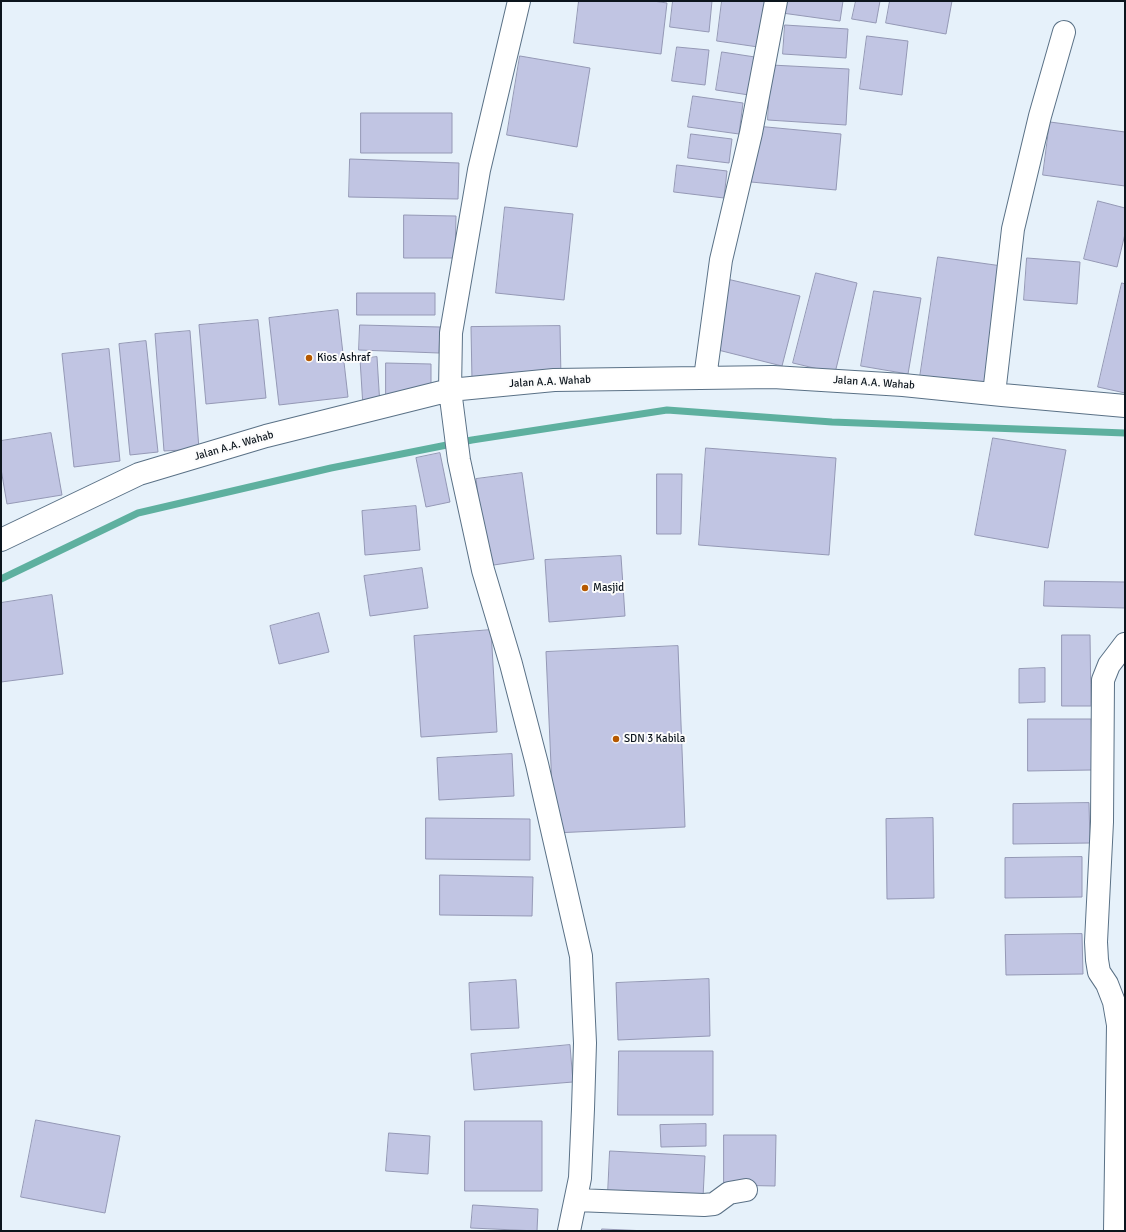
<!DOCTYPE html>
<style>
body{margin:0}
#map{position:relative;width:1126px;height:1232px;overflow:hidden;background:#e6f1fa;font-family:Signika,sans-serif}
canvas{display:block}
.frame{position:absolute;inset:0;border:2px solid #0c151d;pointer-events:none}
</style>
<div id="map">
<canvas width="1126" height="1232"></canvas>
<div class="frame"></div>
</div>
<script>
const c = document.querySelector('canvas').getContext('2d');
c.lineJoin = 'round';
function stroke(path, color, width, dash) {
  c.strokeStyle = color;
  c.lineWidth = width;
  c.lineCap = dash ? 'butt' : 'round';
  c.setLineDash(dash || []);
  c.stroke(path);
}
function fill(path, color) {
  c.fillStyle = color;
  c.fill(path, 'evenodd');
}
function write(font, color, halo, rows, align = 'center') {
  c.font = font + ' Signika,sans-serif';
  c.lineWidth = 4;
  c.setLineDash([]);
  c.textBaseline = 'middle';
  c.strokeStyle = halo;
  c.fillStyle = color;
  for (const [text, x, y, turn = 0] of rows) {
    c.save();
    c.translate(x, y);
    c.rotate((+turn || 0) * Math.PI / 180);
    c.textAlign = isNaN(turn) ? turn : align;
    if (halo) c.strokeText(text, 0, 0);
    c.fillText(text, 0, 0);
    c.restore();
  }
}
stroke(new Path2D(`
 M1,579L138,513L331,468L472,440L667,410L832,422L1125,433`), '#5eb09f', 7);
const building = new Path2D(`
 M579,1H653L667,3L661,54L574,43Z
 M673,1H712L709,32L670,27Z
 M722,1H772L765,48L717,41Z
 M783,1H843L840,21L782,13Z
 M856,1H880L876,23L852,19Z
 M890,1H952L946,34L886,23Z
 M785,25L848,29L846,58L783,54Z
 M867,36L908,41L902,95L860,89Z
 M677,47L709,50L705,85L672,81Z
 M722,52L755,57L749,95L716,90Z
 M520,56L590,68L577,147L507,135Z
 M771,65L849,69L846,125L768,120Z
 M693,96L743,103L739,134L688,127Z
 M361,113H452V153H361Z
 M1050,122L1125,132V186L1043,175Z
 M756,126L841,134L836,190L751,182Z
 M691,134L732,139L729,163L688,158Z
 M350,159L459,163L458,199L349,197Z
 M677,165L727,171L724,198L674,192Z
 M1098,201L1125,208V234L1117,267L1084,259Z
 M505,207L573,214L564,300L496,293Z
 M404,215L456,216L455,258H404Z
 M938,257L1002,266L985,386L920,377Z
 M1027,258L1080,262L1077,304L1024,300Z
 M816,273L857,283L835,373L793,363Z
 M727,279L800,296L782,366L710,348Z
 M1122,283L1125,284V393L1098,387Z
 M874,291L921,298L908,374L861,366Z
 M357,293H435V315H357Z
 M338,310L348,397L279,405L269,318Z
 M258,320L266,398L206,404L199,325Z
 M360,325L440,327L439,353L359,350Z
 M560,326L561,379L472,381L471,327Z
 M190,331L199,449L164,451L155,334Z
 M146,341L158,452L130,455L119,344Z
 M109,349L120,461L74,467L62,354Z
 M377,357L380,406L363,407L360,359Z
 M386,363L431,364V397H386Z
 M51,433L62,495L7,504L1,469V441Z
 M993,438L1066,450L1048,548L975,535Z
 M706,448L836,458L829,555L699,545Z
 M440,453L450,502L426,507L416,458Z
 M522,473L534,559L487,566L476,479Z
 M657,474H682L681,534H657Z
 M416,506L420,550L365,555L362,511Z
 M621,556L625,616L549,622L545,560Z
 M422,568L428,608L370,616L364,576Z
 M1045,581L1125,582V608L1044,606Z
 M52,595L63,674L1,682V603Z
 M319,613L329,652L279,664L270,626Z
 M491,630L497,732L421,737L414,636Z
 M1062,635H1090L1091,706H1062Z
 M678,646L685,827L554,833L546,652Z
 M1045,668V702L1019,703V669Z
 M1028,719H1091L1092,770L1028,771Z
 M512,754L514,796L439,800L437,758Z
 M1089,803L1090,843L1013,844V804Z
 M426,818L530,819V860L426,859Z
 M933,818L934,898L887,899L886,819Z
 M1082,857V897L1005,898V858Z
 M440,875L533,877L532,916L440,915Z
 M1082,934L1083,974L1006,975L1005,935Z
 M709,979L710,1036L618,1040L616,983Z
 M516,980L519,1028L471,1030L469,983Z
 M570,1045L573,1082L474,1090L471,1054Z
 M619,1051H713V1115H618Z
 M36,1120L120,1136L105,1213L21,1197Z
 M465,1121H542V1191H465Z
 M706,1124V1146L661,1147L660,1125Z
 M389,1133L430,1136L428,1174L386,1171Z
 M724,1135H776L775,1186L724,1185Z
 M610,1151L705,1156L703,1198L608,1194Z
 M473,1205L538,1209L537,1231L471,1228Z
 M602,1229L648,1231H602Z`);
fill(building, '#c1c5e3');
stroke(building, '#9498b5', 1);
const street = new Path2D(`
 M519,1L479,170L451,333L450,390L459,460L483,570L511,664L537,764L581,956L585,1043L583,1109L580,1178L569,1231
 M705,378L721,260L751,133L776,1
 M994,394L1013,229L1040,116L1064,32
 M1,540L139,474L266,436L450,390L554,380L773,377L903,385L1002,395L1125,406
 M576,1200L704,1205L714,1204L729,1193L746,1190
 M1115,1231L1118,1025L1114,1002L1107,984L1099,972L1097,960L1096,942L1102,822L1103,680L1109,665L1125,644`);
stroke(street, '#5a7186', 24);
stroke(street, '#fff', 22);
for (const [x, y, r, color] of [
 [309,358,4,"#b65900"],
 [585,588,4,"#b65900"],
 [616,739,4,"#b65900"]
]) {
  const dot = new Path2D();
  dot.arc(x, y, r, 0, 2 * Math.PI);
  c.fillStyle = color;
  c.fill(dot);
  stroke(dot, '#fcfcfc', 1.5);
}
write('11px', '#0c151d', '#fcfcfc', [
 ["Kios Ashraf",317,358],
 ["Masjid",593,588],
 ["SDN 3 Kabila",624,739]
], 'left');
write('11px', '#0c151d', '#fcfcfc', [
 ["Jalan A.A. Wahab",550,382,-3],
 ["Jalan A.A. Wahab",874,383,4],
 ["Jalan A.A. Wahab",234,446,-16]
]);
</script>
